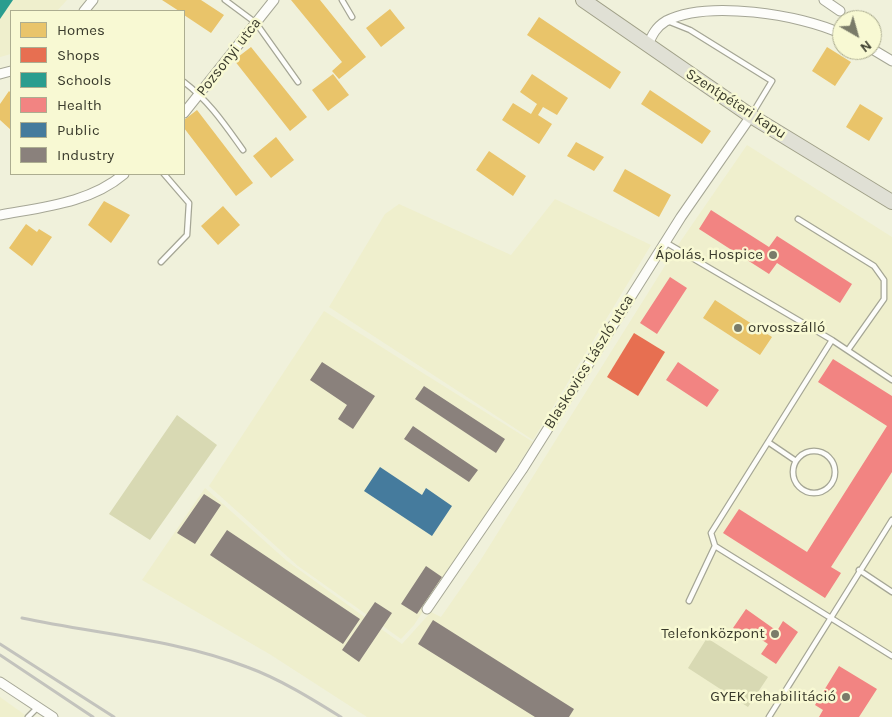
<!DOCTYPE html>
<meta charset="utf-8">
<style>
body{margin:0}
#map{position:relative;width:892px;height:717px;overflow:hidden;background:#f0f1db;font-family:Karla,sans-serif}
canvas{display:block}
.legend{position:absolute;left:10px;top:10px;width:175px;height:165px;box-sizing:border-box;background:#f8f9d3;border:1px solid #acad90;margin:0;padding:6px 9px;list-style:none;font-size:15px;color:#3a3b2c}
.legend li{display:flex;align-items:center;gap:10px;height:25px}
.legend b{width:25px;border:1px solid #acad90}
.north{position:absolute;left:832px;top:10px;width:50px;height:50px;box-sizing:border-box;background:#f8f9d3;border:1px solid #acad90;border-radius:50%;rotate:142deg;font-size:14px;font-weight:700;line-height:20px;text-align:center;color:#3a3b2c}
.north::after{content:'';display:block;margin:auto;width:18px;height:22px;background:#7a7b69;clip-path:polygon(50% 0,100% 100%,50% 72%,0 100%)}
</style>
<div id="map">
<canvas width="892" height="717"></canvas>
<ul class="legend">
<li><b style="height:14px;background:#e9c46a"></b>Homes</li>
<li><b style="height:14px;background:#e76f51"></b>Shops</li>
<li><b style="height:14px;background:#2a9d8f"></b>Schools</li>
<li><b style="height:14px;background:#f28482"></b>Health</li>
<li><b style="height:14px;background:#457b9d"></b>Public</li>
<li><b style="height:14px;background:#8a817c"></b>Industry</li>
</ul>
<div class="north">N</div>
</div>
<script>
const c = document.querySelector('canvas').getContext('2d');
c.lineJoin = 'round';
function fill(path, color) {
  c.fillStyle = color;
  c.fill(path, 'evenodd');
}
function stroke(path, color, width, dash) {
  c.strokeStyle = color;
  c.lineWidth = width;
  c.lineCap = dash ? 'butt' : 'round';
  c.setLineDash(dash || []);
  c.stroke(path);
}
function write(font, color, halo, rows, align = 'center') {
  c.font = font + ' Karla,sans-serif';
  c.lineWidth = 5;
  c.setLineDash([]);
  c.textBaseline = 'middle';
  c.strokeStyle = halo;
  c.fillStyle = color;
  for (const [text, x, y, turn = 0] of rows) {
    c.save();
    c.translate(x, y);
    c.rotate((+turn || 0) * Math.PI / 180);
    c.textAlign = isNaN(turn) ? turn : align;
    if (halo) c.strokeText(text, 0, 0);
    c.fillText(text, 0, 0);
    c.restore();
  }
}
fill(new Path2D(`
 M0,0H67L57,11H11V54L0,57Z
 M747,145L892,237V717H367L271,655L142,580L205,488L287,561L402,644L431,612L441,617L480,561L678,245Z
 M555,199L651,245L533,440L329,307L385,214L399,204L511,255Z
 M324,311L533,442L414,625L401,639L298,566L209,486Z
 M0,697L28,717H0Z`), '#efefcd');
fill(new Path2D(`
 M177,415L217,445L150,540L109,514Z
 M707,638L768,677L748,707L688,668Z`), '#d8d9b3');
fill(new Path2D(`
 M162,0H201L224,15L211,33L184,15V11H179Z
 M291,0H320L366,57L339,79L332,71L342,62Z
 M390,9L405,28L381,47L366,28Z
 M539,17L621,72L610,89L527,35Z
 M251,47L307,117L290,131L234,60Z
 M827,47L851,62L835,86L812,71Z
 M333,74L349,95L328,111L312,90Z
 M532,74L568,98L557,115L543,107L538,115L552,124L539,144L502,120L513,103L531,114L537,104L520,92Z
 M650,90L711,131L702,144L641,104Z
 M9,91L11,93V130L0,120V104Z
 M860,104L883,118L869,141L846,127Z
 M197,110L253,183L236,196L184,128V120Z
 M276,137L294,160L271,178L253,156Z
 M576,142L604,157L594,171L567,156Z
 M489,151L526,176L513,196L476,170Z
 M625,169L671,195L659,217L613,191Z
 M104,201L130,215L111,243L88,225Z
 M223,206L240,225L218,245L201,226Z
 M26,224L37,232L39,229L52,237L32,266L9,248Z
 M715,300L772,337L760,355L703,318Z`), '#e9c46a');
fill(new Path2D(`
 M634,333L665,352L638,396L607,377Z`), '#e76f51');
fill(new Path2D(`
 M0,0H13L0,19Z`), '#2a9d8f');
fill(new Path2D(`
 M711,210L769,247L777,236L852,284L840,303L777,263L769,274L699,229Z
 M670,277L687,288L657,334L640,323Z
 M833,359L892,396V472L831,567L841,573L825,598L723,533L739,509L807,552L887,426L818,382Z
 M678,362L719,390L707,407L666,380Z
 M746,609L777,631L783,621L798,632L776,664L761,654L768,644L750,632L746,637L733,628Z
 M839,666L877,689L859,717H819L823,710L815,705Z`), '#f28482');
fill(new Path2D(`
 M380,467L422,495L426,488L452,506L432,536L364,491Z`), '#457b9d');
fill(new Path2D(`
 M322,362L375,396L353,429L338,419L347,405L310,380Z
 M424,386L505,439L496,453L415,399Z
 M413,426L478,470L469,482L404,439Z
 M204,494L221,505L195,544L177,533Z
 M227,530L360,619L343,644L210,555Z
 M426,566L442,577L417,614L401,604Z
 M375,602L392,613L359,662L342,650Z
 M433,620L574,709L569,717H535L418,644Z`), '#8a817c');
const lane = new Path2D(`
 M225,0L256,23L298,82
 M342,0L352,17
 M670,22L690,30L772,81L752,114
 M184,82C209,101 225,125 243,150
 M798,219L874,266L884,280V299L848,350
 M665,242L832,340L892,380
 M161,262L187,235L189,203L164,174
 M832,340L711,533L715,546L892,656
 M768,442L796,461
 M793 472a21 21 0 1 1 42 0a21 21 0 1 1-42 0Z
 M859,570L892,592
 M689,601L715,546
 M28,717L38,707
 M769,717L892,520`);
const street = new Path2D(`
 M824,0L840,11
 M84,11L93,0
 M648,45C652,35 656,27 666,21C707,0 800,14 842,34
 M872,49L892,61
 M0,74L11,71
 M184,113L274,0
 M0,215C43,207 90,203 124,174
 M427,609L522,470L681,217L751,116
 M0,682L53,717`);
const primary = new Path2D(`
 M583,0L751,116L892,202`);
stroke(lane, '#a5a695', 7);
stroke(street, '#a5a695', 11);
stroke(primary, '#9f9f87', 16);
stroke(lane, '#fdfdfa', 4.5);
stroke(street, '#fdfdfa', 9);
stroke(primary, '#e0e0d5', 14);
stroke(new Path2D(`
 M22,618C97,634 175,639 247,667C280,679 312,699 341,717
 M0,644L114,717
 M0,655L93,717`), '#c3c3bd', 3);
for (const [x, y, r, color] of [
 [773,255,5,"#7a7b69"],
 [738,328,5,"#7a7b69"],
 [775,634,5,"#7a7b69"],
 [846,697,5,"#7a7b69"]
]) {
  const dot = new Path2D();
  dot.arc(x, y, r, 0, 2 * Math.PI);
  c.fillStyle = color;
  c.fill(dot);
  stroke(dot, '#f8f9d3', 2);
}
write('15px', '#3a3b2c', '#f8f9d3', [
 ["Pozsonyi utca",229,57,-52],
 ["Szentpéteri kapu",736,104,33],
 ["Blaskovics László utca",589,362,-58]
]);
write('15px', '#3a3b2c', '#f8f9d3', [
 ["Ápolás, Hospice",763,255],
 ["orvosszálló",748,328,"left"],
 ["Telefonközpont",765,634],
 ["GYEK rehabilitáció",836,697]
], 'right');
</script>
